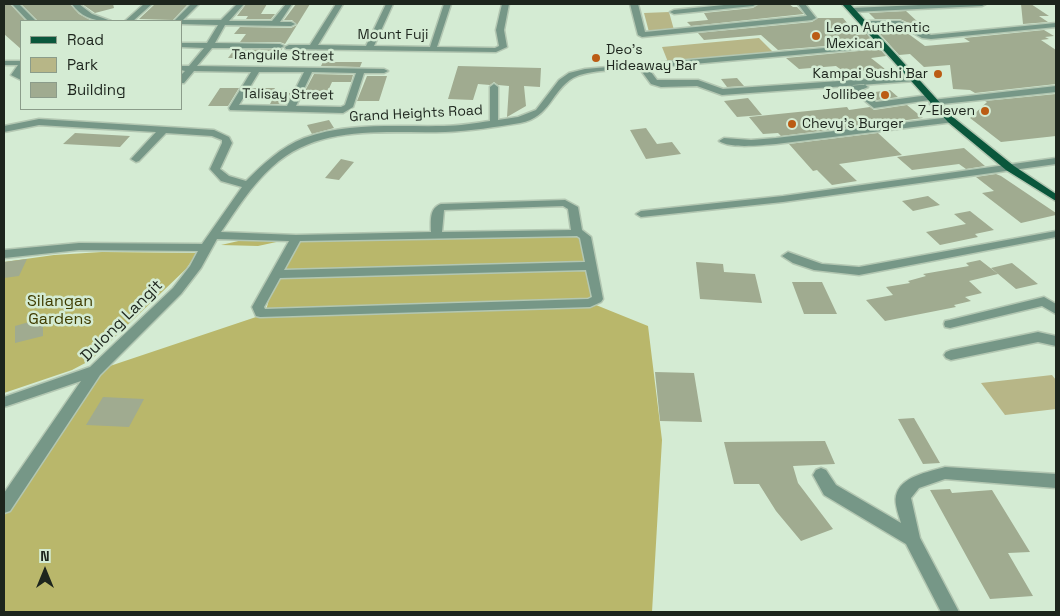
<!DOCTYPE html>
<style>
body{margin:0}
#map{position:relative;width:1060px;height:616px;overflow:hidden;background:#d4ebd3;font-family:"Space Grotesk",sans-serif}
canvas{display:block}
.frame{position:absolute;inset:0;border:5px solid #1d251d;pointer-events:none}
.legend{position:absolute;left:20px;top:20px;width:162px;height:90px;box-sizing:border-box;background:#d4ebd3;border:1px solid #8b9c8a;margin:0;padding:6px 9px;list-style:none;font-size:15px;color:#1d251d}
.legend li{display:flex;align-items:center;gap:10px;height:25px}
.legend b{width:25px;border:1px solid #8b9c8a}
.north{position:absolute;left:20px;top:546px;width:50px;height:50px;-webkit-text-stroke:4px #d4ebd3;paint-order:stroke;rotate:0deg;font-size:14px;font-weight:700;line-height:20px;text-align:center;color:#1d251d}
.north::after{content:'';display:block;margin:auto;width:18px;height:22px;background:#1d251d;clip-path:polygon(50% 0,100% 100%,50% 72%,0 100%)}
</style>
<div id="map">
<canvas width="1060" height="616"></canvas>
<div class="frame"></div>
<ul class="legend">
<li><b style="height:6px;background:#0a573c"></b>Road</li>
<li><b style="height:14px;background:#b7b687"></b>Park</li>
<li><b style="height:14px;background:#a0ab90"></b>Building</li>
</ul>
<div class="north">N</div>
</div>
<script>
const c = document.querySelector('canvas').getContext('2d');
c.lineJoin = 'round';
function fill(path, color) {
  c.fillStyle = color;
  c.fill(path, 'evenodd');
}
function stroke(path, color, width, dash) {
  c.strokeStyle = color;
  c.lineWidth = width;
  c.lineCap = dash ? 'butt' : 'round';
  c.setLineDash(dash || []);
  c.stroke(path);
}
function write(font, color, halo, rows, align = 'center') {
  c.font = font + ' "Space Grotesk",sans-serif';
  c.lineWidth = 5;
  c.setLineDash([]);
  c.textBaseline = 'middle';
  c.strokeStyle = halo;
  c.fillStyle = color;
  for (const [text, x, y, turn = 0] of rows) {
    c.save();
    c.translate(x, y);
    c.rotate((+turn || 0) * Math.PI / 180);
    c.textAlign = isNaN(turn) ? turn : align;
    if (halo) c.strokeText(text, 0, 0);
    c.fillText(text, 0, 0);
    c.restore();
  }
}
fill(new Path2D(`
 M669,12L674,30L649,32L644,13Z
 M759,38L773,52L668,62L662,47Z
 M1052,375L1056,380V409L1005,415L981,383Z`), '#b7b687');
fill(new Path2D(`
 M436,235L585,237L591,303L648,326L662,440L652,612H4V506L95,371L265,314L276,274L295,238L258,246L221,245L256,237Z
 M102,252L197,253L186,269L91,360L72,370L4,393V262L54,255Z`), '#b9b76b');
fill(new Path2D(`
 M4,4H10L26,21H21V49L4,34Z
 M21,4H70L79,14L92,21H38Z
 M82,4H113L114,8L95,13Z
 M155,4H188L173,20L139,19Z
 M246,4H267L261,14H275L271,19H246L248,16H237Z
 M296,4H310L297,25L292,20H284Z
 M759,4H789L793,7H797L804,14L691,26L687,22L708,20L704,13L753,8Z
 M1021,4H1031L1049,16H1039L1048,22L1023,24Z
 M906,11L919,23L911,24L900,19H875L869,13Z
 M818,18H843L857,35L867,34L873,42L778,50L761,35L704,40L698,33L812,22Z
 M297,25L285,44L280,42H240L246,34H234L240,27L291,28Z
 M882,27H899L925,46L970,42L964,38L1044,30L1054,36L1045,37L1049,39L1041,40L1056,50V84L975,93L970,90L953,89L950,65L924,67L910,54L899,55L880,34L889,33Z
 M282,49L276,58H228L234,50Z
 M880,49L886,56L871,58L885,69L844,72L836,66L799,69L786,58Z
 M323,62H362L360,67L321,66Z
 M458,66L541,68L540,87L524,86L526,106L507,117L509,86L498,85L494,82L490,85L478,84L473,100L448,99Z
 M314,74L353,75L351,82H332L328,91H305Z
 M367,76H387L379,101H357Z
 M737,78L744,86L727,87L721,79Z
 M220,88H239L228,106H208Z
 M252,88H275L268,100H244Z
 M890,90L898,97L877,100L868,93Z
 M276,93H291L285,104H270Z
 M1056,94V136L1001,142L970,118L987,102L985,101Z
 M748,98L762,115L737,117L724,101Z
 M907,105L923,118L781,136L778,133L763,134L749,117L847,107L849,110L870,107L874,110Z
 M329,120L334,128L312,134L307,125Z
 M646,128L657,144L672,142L681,154L646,159L630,130Z
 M75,133L130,136L120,147L63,144Z
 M878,133L902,155L839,164L857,181L832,185L817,170L813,171L789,144Z
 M964,148L985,166L966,169L959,164L912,170L897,157Z
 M341,159L354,162L339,180L325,178Z
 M996,174L1001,176L1056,213V215L1021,223L982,193L994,191L976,177Z
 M928,196L940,205L913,211L902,201Z
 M970,211L994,230L975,234L978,237L940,245L926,232L966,224L954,214Z
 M27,259L19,276L4,278V262Z
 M980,260L998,274L969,281L982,293L965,297L971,301L954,305L956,307L885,321L866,300L893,295L886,287L910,283L908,281L926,276L923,274L969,266L966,263Z
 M696,262L723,264L724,272L755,274L762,303L700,299Z
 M1012,263L1038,284L1016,289L991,268Z
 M792,282H822L837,314H804Z
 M43,318V336L15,343V326Z
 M655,372L694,373L702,422L660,421Z
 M103,397L144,399L129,427L86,425Z
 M914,418L940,463L923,464L898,419Z
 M825,441L835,464L793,466L798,483L833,529L801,541L776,511L759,484H734L724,442Z
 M950,489L952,493L992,490L1030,552L1008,553L1033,596L990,599L930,490Z`), '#a0ab90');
const minor = new Path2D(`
 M12,4H19L36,21H28Z
 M72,4H79L92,14L111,21C95,22 81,17 72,4Z
 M144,4H152L133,21H125Z
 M191,4H199L183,20H221L237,4H244L229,21H272L286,4H292L280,22H291L295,24L291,26L225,25L215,43L280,44L284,46L280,48H212L197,66L384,69L388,71L384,73H364L353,107L343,113L230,110L229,108L251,72L194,71L184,83H181V75L185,71L181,70V66H189L204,48L181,47V43H207L218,25L181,24V21H174ZM259,72H304L287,106L239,105ZM312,72L356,73L345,105L341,107L296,106Z
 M336,4H343L318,45L366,46L386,4H393L374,46L430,47L444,4H451L437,47L495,48L499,46L496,30L502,4H509L504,30L507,47L496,52L286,49L285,47L289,45H310Z
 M630,4H638L645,32L807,16L798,4H805L816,18L812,20L642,37L638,35Z
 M734,4H757L753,6L674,14L670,12L674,10Z
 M941,4H986L982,6L852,12L848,10L852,8Z
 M860,21H900L931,35L1056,23V27L931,39L922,38L899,25H863L859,23Z
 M882,43L886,45L885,47L648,68L657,80H698L723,89L912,76L915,77V81L722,95L697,86L661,87L651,84L640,69C622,70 589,69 573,78C551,91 551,117 520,123C496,127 470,131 445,132C386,134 320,123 272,167C251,186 237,209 221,232L296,235L431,232C431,221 429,208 441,204L565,200L578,207L582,230L591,237L603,299L601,302L590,307L260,317L256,316L252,307L289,241L217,239L201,268L181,294L100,375L10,511L4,513V493L81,381L4,407V397L90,367L173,288L190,266L198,251L79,250L4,258V250L79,243L202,244L242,187L221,181L210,169L222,143V140L212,136L166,133L139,161L136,162L131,159L156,132L39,125L4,132V126L39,119L214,130L229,137L232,143L220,169L229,176L246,181C262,165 281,147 304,138C348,122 398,127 444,126C459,126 475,123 490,121V87L494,84L498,87V120L518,117L536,110L559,80L569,73L585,69ZM563,206L568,209L571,230L442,232L444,210ZM577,236L580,238L585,262L284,270L300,241ZM586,270L592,297L588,299L265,309L264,307L280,278Z
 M4,61H21V80L11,75L18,65H4Z
 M864,84L868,87L861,90L876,102L929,95L932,96V100L1056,86V92L933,105L930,104V100L874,108L849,88L853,85Z
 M951,117L956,120L954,122L776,144C762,145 730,149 719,141L724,138L751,140L776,138Z
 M1056,158V164L783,202L641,217L636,214L641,211L783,196Z
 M1056,231V237L859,275L814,270L793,263L782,256L788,252L822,264L859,267Z
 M1044,297L1056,304V314L1042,306L950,328L945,327L944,324L945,321L950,320Z
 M1038,332L1056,336V346L1038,342L951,360L946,358L944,355L946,352L951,350Z
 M945,467L1056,474V488L945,479L919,488L911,498L920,538L959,612H941L906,544L824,495L813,475L816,470L821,468L826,470L836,485L901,523C899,516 894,503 896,496C900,476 929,472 945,467Z`);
const major = new Path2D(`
 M842,4H850L954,118L1014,166L1056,194V201L1006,170L948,122Z`);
stroke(minor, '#b3c7b2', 3);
stroke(major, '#b3c7b2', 3);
fill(minor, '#769787');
fill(major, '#0a573c');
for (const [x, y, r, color] of [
 [816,36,5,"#bb5c14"],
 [596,58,5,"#bb5c14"],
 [938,74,5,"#bb5c14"],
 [885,95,5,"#bb5c14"],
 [985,111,5,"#bb5c14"],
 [792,124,5,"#bb5c14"]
]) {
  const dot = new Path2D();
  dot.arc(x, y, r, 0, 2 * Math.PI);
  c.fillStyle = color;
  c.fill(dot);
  stroke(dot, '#d4ebd3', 2);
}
write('14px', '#1d251d', '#d4ebd3', [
 ["Leon Authentic",826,28],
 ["Mexican",826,44],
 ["Deo's",606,50],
 ["Hideaway Bar",606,66],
 ["Kampai Sushi Bar",928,74,"right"],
 ["Jollibee",875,95,"right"],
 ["7-Eleven",975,111,"right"],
 ["Chevy's Burger",802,124]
], 'left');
write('14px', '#1d251d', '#d4ebd3', [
 ["Mount Fuji",393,35],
 ["Tanguile Street",283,56,1],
 ["Talisay Street",288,95,1],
 ["Grand Heights Road",416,114,-3]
]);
write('16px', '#3f3c00', '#d4ebd3', [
 ["Silangan",60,302],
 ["Gardens",60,320]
]);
write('16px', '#1d251d', '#d4ebd3', [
 ["Dulong Langit",122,321,-45]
]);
</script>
